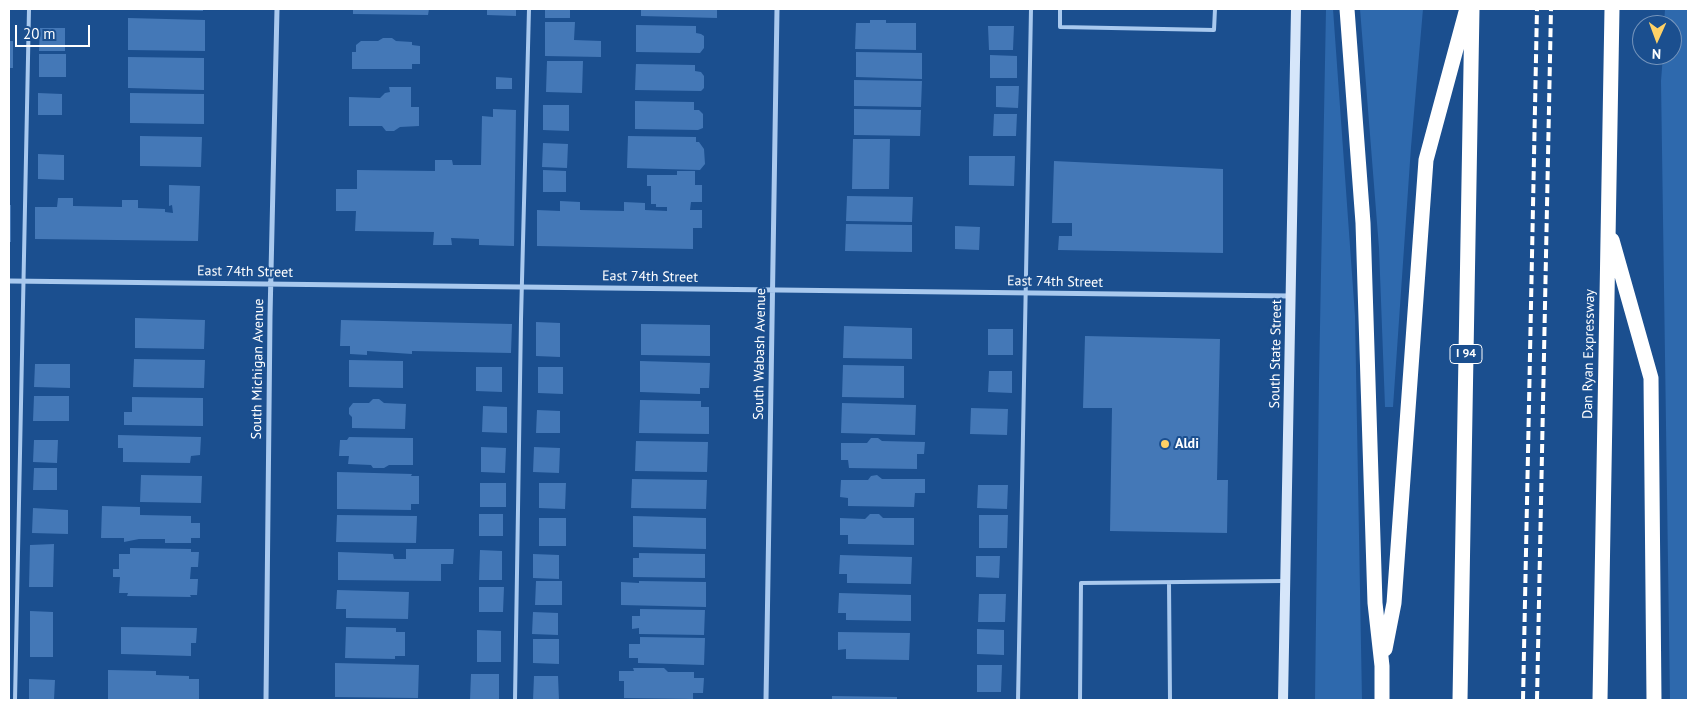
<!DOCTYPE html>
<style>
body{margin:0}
#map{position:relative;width:1697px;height:709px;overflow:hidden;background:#1b4f8f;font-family:"PT Sans",sans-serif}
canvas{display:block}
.frame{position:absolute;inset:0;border:10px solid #fff;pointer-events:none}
.north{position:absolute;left:1632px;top:15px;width:50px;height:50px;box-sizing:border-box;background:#1b4f8f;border:1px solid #7695bc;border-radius:50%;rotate:182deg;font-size:14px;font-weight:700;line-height:20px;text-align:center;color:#fff}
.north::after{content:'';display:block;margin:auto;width:18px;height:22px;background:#ffd166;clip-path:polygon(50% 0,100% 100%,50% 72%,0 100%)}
.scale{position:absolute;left:15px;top:25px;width:75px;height:22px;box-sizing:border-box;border:2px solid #fff;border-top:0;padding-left:6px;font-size:15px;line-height:18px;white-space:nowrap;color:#fff;-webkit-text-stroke:4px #1b4f8f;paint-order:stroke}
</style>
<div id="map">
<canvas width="1697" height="709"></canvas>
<div class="frame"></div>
<div class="north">N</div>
<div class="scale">20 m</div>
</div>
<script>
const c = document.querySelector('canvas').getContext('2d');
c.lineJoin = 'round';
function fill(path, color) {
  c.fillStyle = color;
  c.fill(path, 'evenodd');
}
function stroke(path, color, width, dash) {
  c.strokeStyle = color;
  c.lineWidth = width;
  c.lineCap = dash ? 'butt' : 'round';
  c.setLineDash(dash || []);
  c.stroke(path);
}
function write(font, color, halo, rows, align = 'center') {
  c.font = font + ' "PT Sans",sans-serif';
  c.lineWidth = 4;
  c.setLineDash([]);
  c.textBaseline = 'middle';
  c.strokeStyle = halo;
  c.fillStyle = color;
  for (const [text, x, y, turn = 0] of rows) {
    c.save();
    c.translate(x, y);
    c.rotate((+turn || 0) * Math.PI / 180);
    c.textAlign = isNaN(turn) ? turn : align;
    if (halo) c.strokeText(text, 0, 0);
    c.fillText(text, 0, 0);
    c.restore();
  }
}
fill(new Path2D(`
 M1326,9H1333L1355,316L1362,700H1315L1319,379Z
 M1360,9H1423L1411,147L1393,407H1385L1379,248Z
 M1665,9H1688V700H1670L1661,81L1663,55H1672V25H1664Z`), '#2e69ad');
fill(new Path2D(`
 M135,9H203V11L135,10Z
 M353,9H429L428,15L353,14Z
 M487,9H516V16L487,15Z
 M545,9H570V18H545Z
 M641,9H717V18L641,16Z
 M128,18L205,20V51L128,50Z
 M870,20H886V23H916V50L855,49L856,23H870Z
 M545,22H575L574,40L601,41V57L545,56Z
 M636,25L696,26V33L701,34L704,36V48L700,53L636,52Z
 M988,26H1014L1013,50H989Z
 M40,28H65V51H39Z
 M383,38H392L396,41L412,42V45L420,46V64H412V69H352V52H356V45L361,41H378Z
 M9,41H13V68H9Z
 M856,52L922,53V79L856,77Z
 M39,54H66V77H39Z
 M990,55L1017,56V78H990Z
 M128,57L204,58V90L128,88Z
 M547,61H583L582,93L546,92Z
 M636,64L695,65V71L701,72L704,76V88L701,91L635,90Z
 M496,77L512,78V89H496Z
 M854,80L922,81L921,107L854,106Z
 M996,86H1019L1018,108L996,107Z
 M389,87H411V107H419V126L400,127L394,131H386L382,126H349V97L380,98L385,93L390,92Z
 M38,93L62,94V115H38Z
 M130,93L204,94V124L130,123Z
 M635,101L694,102V110H699L703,114V128L698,130L635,129Z
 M543,105H569V131L543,130Z
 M493,109L516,110L514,246L479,245V239L451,238L452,245H433L434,232L355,231L356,211H336V189H357V170L435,171V160H452L453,165H481L482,116L493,117Z
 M854,109L921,110L920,136L854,135Z
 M994,114H1017L1016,136H993Z
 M140,136L202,137L201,167L140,166Z
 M628,136L696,137V142H699L704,149L705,164L700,170L627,168Z
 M853,139H890L889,189H852Z
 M543,143L568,144L567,168L542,167Z
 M38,154L64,155V180L38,179Z
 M969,156H1015L1014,186L969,185Z
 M1054,161L1223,169V253L1058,250L1059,236H1072V223H1052Z
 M543,170L566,171V192H543Z
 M677,171H695V185H702V202H691L690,210H702V228H693V249L537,246V210L560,211V201L580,202V210L624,211V202L645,203V210L667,211V207H656V204H651V186H647V175H677Z
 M169,185L200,186L198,241L35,239V207H57L58,198H73V206L122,207V200H138V208L165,209V212L173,213L172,205L169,206Z
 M847,196L913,197L912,222L846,221Z
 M9,205H11V242H9Z
 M846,224L912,225V252L845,251Z
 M955,226L980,227L979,250L955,249Z
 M135,318L205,320L204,349L135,348Z
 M341,320L512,324L511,353L412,351V354L367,351V355L350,354V346H340Z
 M536,322L560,323V357L536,356Z
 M641,324L710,325V356L641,355Z
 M844,326L912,328V359L843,358Z
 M988,329H1013V355H988Z
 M1085,336L1220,339L1217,480H1228L1227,533L1110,531L1112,408H1083Z
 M134,359L205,360L204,388L133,387Z
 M349,360L403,361V388L349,387Z
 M640,361L710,363L709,388H700V394L640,392Z
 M35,364H70V388L34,387Z
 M843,365L904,366V398L842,397Z
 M476,367H502V392L476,391Z
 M538,367H563V394L538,393Z
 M989,371H1012V393L988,392Z
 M34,396H69V421H33Z
 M132,397L203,398V426L124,425V412H132Z
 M373,399H379L384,403L406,404L405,429L352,428V417L349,414V408L353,403H369Z
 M640,400L701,401V407H709V434L639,433Z
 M842,403L916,405L915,435L841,433Z
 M483,406L507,407V433L482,432Z
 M971,408L1008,409L1007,435L970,434Z
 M537,410L560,411V433H536Z
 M118,435L201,437L200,455L191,456L190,463L123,462V448H118Z
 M349,437L413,438V465H389L384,468H373L371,465L348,464L349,456H339L340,440H347Z
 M871,438H878L882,441L925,442L924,454H917V469L849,468L848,460H841V443H867Z
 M34,440H58L57,463L33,462Z
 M636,441L708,442L707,472L635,471Z
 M481,447L506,448L505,473L481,472Z
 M534,447L560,448L559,473L533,472Z
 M34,468H57V490H33Z
 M337,472L412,474L411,476H419V504H411V510L337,509Z
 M141,475L202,476L201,503L140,502Z
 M877,475L882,479H925V493H915L914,507L848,506V498L840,497L841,480H868L871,476Z
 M632,479L707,480L706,509L631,508Z
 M480,483H506V507H480Z
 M539,483H566L565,509L539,508Z
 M978,485H1008L1007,509L977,508Z
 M102,506L140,507V515L191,516V523H200V538H191V543H165V539H139L124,542V538H101Z
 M33,508L68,510V534L32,533Z
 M479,514H503V536H479Z
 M870,514H879L883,518H914V545L848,544V535H840V518L865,519Z
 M337,515L417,516L416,543L336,542Z
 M979,515H1008L1007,548H979Z
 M633,516L706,518V549L633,547Z
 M539,518H566V546H539Z
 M54,544L53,587H29L30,545Z
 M130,548L191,549V552H199L198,567H191L190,579H198L197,595H190L191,597L127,596L128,593H119L120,577H113V569H119V554H130Z
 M406,549H454L453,564H441V581L338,580V552L393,554L394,559H406Z
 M480,550L502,551V580H479Z
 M639,553L705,554V578L633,577V558H639Z
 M533,554L559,555V579L533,578Z
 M840,555L912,557L911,584L847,583V574H839Z
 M976,556H1000L999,578L976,577Z
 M536,581H562V605H535Z
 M639,581L706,582V607L621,605V582L639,583Z
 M479,587H504L503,612H479Z
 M337,590L409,592L408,619L346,618V609H336Z
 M839,593L911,595V621L846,620V613H838Z
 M979,594H1006L1005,622H978Z
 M640,609L705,610L704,635L639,634V628L632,629V616H640Z
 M30,611L53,612V657H30Z
 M533,612L558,613V635L532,634Z
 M121,627L197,628L196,643H191V656L121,654Z
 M346,627L396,628V632H405V656H395V659L345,658Z
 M977,629L1004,630V655L977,654Z
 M477,630L501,631V662H477Z
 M838,632L910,633L909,660L846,659V649L838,650Z
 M640,637L705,638L704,665L638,663V658H629V644H640Z
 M533,639H559V664L533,663Z
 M335,663L419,665L418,698L335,697Z
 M977,665H1002L1001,692H977Z
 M633,668H664L668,672H694V678H704L703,693H693V699L624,698V681H619V671H634Z
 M108,670L156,671V675L189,676V679H199V700H108Z
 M471,674H499V700H470Z
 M534,676H558L559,700H533Z
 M29,679L55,680L54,700H29Z
 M832,696L897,697V700H832Z`), '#4478b7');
stroke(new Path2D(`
 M1060,9V27L1214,30L1215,9
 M1169,583L1170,700
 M15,700L29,9
 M515,700L521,319L529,9
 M1018,700L1031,9
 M1080,700L1081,583L1283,581`), '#a9c9ee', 4);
stroke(new Path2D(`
 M9,281L1291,296
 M266,700L270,316L277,9
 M766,700L777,9`), '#a9c9ee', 5);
stroke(new Path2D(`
 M1283,700L1296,9`), '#d6e6fa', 10);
stroke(new Path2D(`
 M1347,9L1363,223L1375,603L1382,666V700
 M1612,240L1651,378L1654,700
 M1385,649L1394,603L1426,160L1466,12
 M1460,700L1472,9
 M1600,700L1612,9`), '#fff', 15);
stroke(new Path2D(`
 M1523,700L1537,9
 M1537,700L1551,9`), '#fff', 4, [9, 4]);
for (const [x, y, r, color] of [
 [1165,444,5,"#ffd166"]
]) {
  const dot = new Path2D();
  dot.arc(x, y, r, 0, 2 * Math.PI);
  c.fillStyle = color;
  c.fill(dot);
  stroke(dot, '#1b4f8f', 2);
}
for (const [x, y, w] of [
 [1466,354,32]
]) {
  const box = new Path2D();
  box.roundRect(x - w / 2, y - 9.5, w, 19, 4);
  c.fillStyle = '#1b4f8f';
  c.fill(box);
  stroke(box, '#fff', 1);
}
write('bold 12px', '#fff', null, [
 ["I 94",1466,354]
]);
write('14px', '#fff', '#1b4f8f', [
 ["East 74th Street",245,272,1],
 ["East 74th Street",650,277,1],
 ["East 74th Street",1055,282,1],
 ["South Wabash Avenue",760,354,-89],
 ["South State Street",1276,354,-89],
 ["Dan Ryan Expressway",1589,354,-89],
 ["South Michigan Avenue",258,369,-89]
]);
write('bold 14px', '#fff', '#1b4f8f', [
 ["Aldi",1175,444]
], 'left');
</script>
